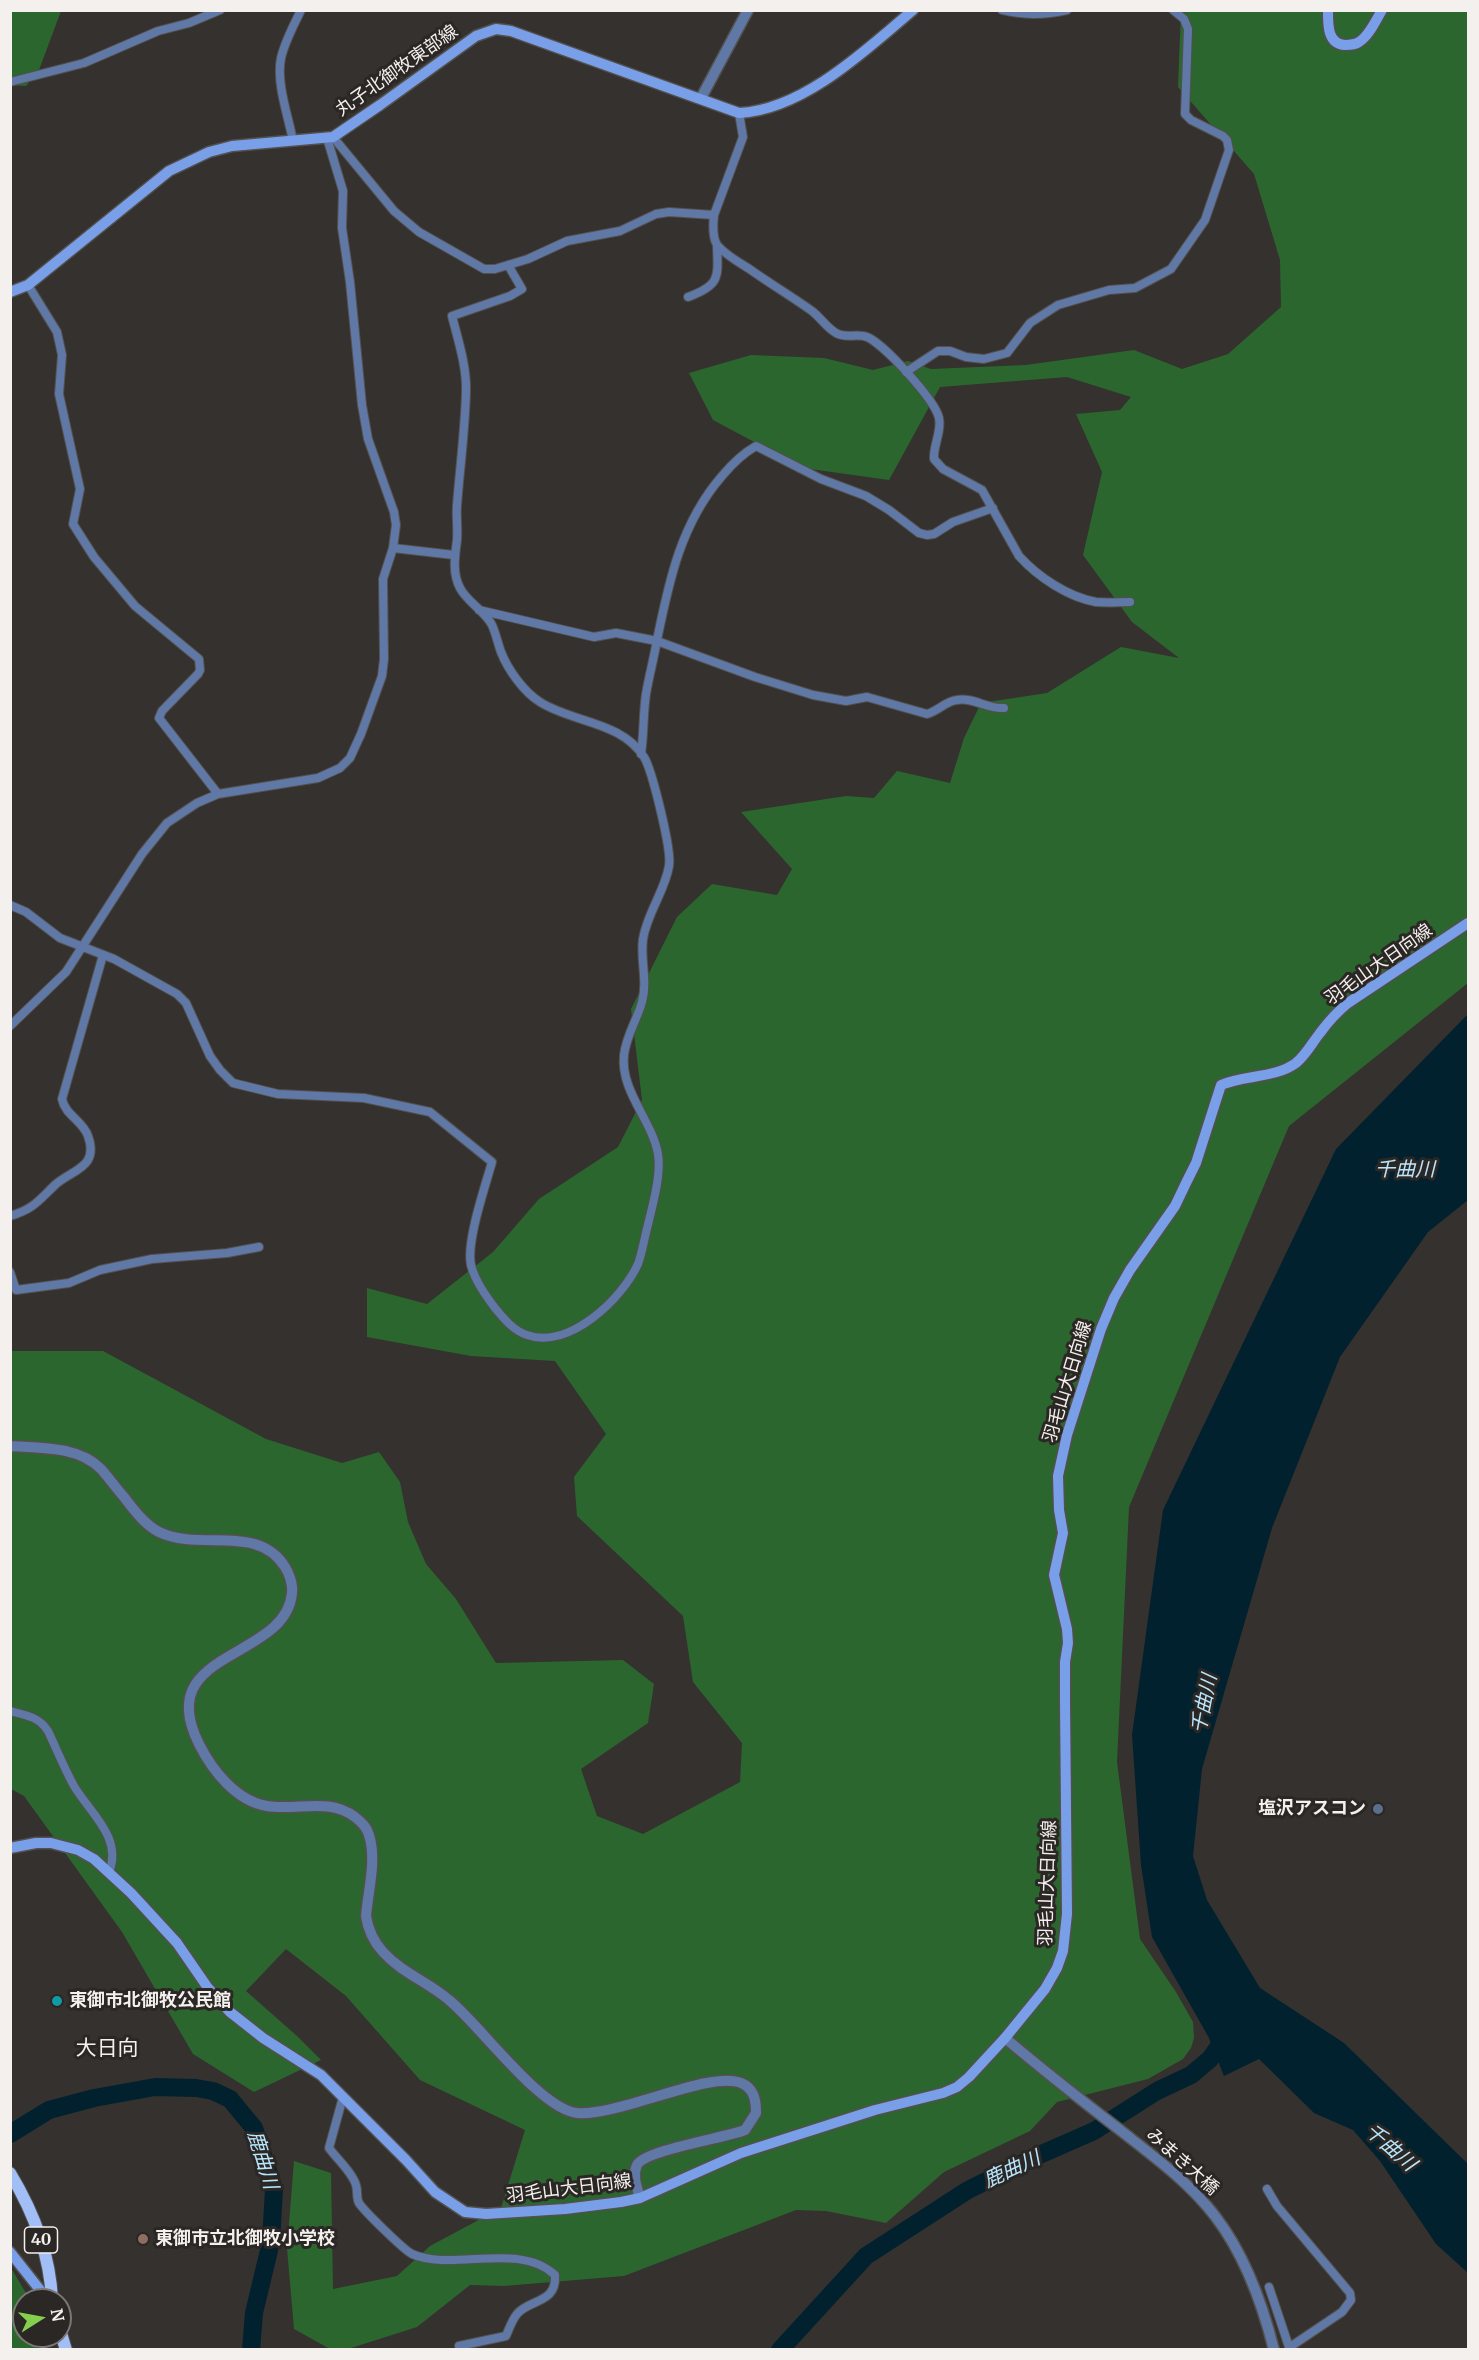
<!DOCTYPE html>
<meta charset="utf-8">
<style>
body{margin:0}
#map{position:relative;width:1479px;height:2360px;overflow:hidden;background:#35312e;font-family:Merriweather,serif}
canvas{display:block}
.frame{position:absolute;inset:0;border:12px solid #f3f0ee;pointer-events:none}
.north{position:absolute;left:12px;top:2288px;width:60px;height:60px;box-sizing:border-box;background:#2b2724;border:2px solid #7b7775;border-radius:50%;rotate:79deg;font-size:16px;font-weight:700;line-height:24px;text-align:center;color:#f3f0ee}
.north::after{content:'';display:block;margin:auto;width:21px;height:27px;background:#84cf4d;clip-path:polygon(50% 0,100% 100%,50% 72%,0 100%)}
</style>
<div id="map">
<canvas width="1479" height="2360"></canvas>
<div class="frame"></div>
<div class="north">N</div>
</div>
<script>
const c = document.querySelector('canvas').getContext('2d');
c.lineJoin = 'round';
function fill(path, color) {
  c.fillStyle = color;
  c.fill(path, 'evenodd');
}
function stroke(path, color, width, dash) {
  c.strokeStyle = color;
  c.lineWidth = width;
  c.lineCap = dash ? 'butt' : 'round';
  c.setLineDash(dash || []);
  c.stroke(path);
}
function write(font, color, halo, rows, align = 'center') {
  c.font = font + ' Merriweather,"Noto Sans JP",serif';
  c.lineWidth = 6;
  c.setLineDash([]);
  c.textBaseline = 'middle';
  c.strokeStyle = halo;
  c.fillStyle = color;
  for (const [text, x, y, turn = 0] of rows) {
    c.save();
    c.translate(x, y);
    c.rotate((+turn || 0) * Math.PI / 180);
    c.textAlign = isNaN(turn) ? turn : align;
    if (halo) c.strokeText(text, 0, 0);
    c.fillText(text, 0, 0);
    c.restore();
  }
}
fill(new Path2D(`
 M10,11H61L39,70L26,86L11,85Z
 M1181,11H1468V983L1289,1126L1129,1507L1117,1762L1140,1939L1176,1992L1193,2022L1194,2038L1191,2048L1183,2059L1148,2079L1057,2102L1030,2131L944,2172L886,2223L826,2211L796,2210L624,2276L504,2286L470,2285L417,2327L348,2349H330L294,2329L287,2248L294,2161L331,2173L333,2289L397,2276L430,2246L501,2208L525,2130L420,2080L346,1996L286,1949L246,1991L297,2036L321,2060L254,2092L193,2054L122,1932L24,1796L11,1789L10,1351H103L266,1439L342,1463L379,1452L400,1482L408,1522L426,1564L456,1599L496,1663L623,1660L654,1684L648,1723L581,1769L597,1816L643,1834L740,1782L742,1743L693,1682L683,1616L577,1516L574,1477L606,1434L555,1361L471,1356L367,1337V1288L427,1304L493,1252L539,1199L618,1147L642,1100L631,1009L677,917L712,884L777,895L792,869L741,812L846,796L874,798L897,771L950,783L964,738L981,703L1047,693L1121,647L1179,658L1132,622L1083,555L1102,472L1076,414L1120,410L1131,397L1067,377L940,387L889,480L803,468L713,420L689,373L751,355L824,358L873,370L908,361L931,369L1026,365L1134,350L1182,369L1228,354L1281,307L1280,260L1254,174L1178,87Z
 M10,2266L30,2300H24V2336H41L36,2349H11Z`), '#2c662f');
fill(new Path2D(`
 M1468,1014V1200L1428,1232L1340,1357L1272,1528L1202,1769L1193,1856L1207,1900L1260,1988L1344,2043L1468,2164V2273L1436,2244L1380,2161L1353,2130L1314,2113L1259,2059L1224,2076L1209,2038L1152,1937L1141,1865L1132,1735L1163,1510L1336,1149Z`), '#02212e');
stroke(new Path2D(`
 M10,2134L49,2110L94,2098L155,2087L196,2088L213,2091L230,2099L254,2128L274,2189L271,2242L254,2313L251,2350
 M780,2350L866,2256L968,2190L1037,2156L1094,2131L1157,2091L1191,2075L1210,2059L1228,2033`), '#02212e', 18);
const minor = new Path2D(`
 M1002,10C1025,16 1045,15 1067,10
 M10,82L84,63L158,31L189,23L220,10
 M333,137L394,211L419,232L484,269H495L528,259L567,241L620,231L656,214L669,212L714,215L743,137L739,113
 M293,141C288,115 276,83 281,58C285,41 294,25 301,10
 M714,215C713,225 712,239 718,246C726,255 738,262 748,268C769,283 791,296 812,311C820,317 827,328 836,333C846,339 857,333 867,337C884,344 935,400 939,418C942,432 933,445 934,459L943,469L982,490L1019,556C1038,577 1068,597 1096,602C1107,603 1119,602 1130,602
 M28,285L57,332L62,355L59,394L80,489L73,524L94,557L135,606L199,659L200,670L198,674L162,711L159,718L218,794
 M688,297C721,285 718,277 717,245
 M906,372L938,351H950L966,357L984,359L1007,353L1030,323L1058,305L1109,290L1135,288L1171,269L1205,220L1229,150L1227,140L1223,136L1191,120L1185,114L1188,29L1184,19L1173,10
 M393,548L454,555
 M479,610L594,637L616,633L657,641L755,677L813,695L846,701L867,697L927,714C938,711 946,701 957,700C973,697 987,709 1004,708
 M641,754C644,734 643,714 646,694C649,676 654,658 657,640C669,581 681,523 722,476C732,464 742,454 756,446L821,479L866,496L889,510L919,533L927,535L934,534L953,522L993,508
 M10,905L26,912L60,938L114,959L177,994L186,1003L210,1056L220,1070L233,1083L278,1094L364,1098L430,1112L492,1162C485,1187 466,1242 471,1265C475,1281 486,1296 495,1308C504,1319 514,1331 527,1335C569,1350 622,1299 638,1264C641,1256 643,1246 645,1237C650,1214 662,1177 658,1154C652,1120 620,1091 624,1055C626,1036 637,1020 642,1002C648,981 640,960 643,939C647,913 665,891 669,866C672,850 652,770 644,757C621,721 573,723 540,702C524,692 508,670 501,652C498,644 496,634 492,625C485,611 467,602 460,588C452,573 455,556 457,540C458,528 456,516 457,505C460,467 465,430 466,392C467,367 458,340 452,316L510,296L522,289L508,265
 M10,1026L66,972L142,854L167,823L197,803L218,794L318,778L340,768L350,758L361,734L382,676L384,659L383,579L393,548L396,525L394,512L368,439L362,405L350,282L342,228L343,191L327,138
 M10,1216C34,1209 39,1200 56,1184C74,1169 99,1167 88,1136C83,1121 65,1115 62,1099L103,955
 M10,1272L16,1290L69,1283L100,1270L152,1259L227,1253L259,1247
 M10,1711C26,1715 39,1717 48,1731C57,1750 64,1768 74,1786C90,1813 123,1838 109,1872
 M343,2097L329,2148C337,2159 352,2172 356,2185C358,2191 356,2198 359,2203C364,2211 404,2250 412,2254C452,2272 519,2241 555,2275C557,2304 529,2299 517,2314C512,2320 509,2329 506,2336L459,2346
 M1267,2189L1277,2206L1350,2293L1351,2300L1342,2312L1290,2347
 M1269,2287L1290,2350`);
const tertiary = new Path2D(`
 M701,98L748,10
 M10,1446C41,1448 78,1446 101,1469C109,1478 116,1488 124,1497C134,1510 145,1525 159,1532C201,1552 258,1523 285,1567C289,1573 293,1584 292,1593C286,1661 151,1649 199,1744C212,1770 236,1801 267,1806C298,1811 328,1797 355,1817C361,1822 367,1827 369,1835C377,1860 368,1891 366,1916C368,1930 374,1942 383,1952C402,1973 428,1982 449,2000C480,2025 540,2109 577,2113C621,2116 710,2070 741,2083C754,2088 756,2100 756,2113L745,2130C725,2138 645,2150 637,2165C632,2176 637,2187 640,2198
 M1005,2038C1043,2070 1081,2100 1120,2130C1153,2156 1189,2182 1215,2216C1245,2255 1262,2302 1274,2350`);
const secondary = new Path2D(`
 M1328,10C1328,24 1327,44 1345,45C1349,45 1356,44 1359,42C1369,36 1376,20 1382,10
 M10,292L28,285L169,171L209,152L232,146L333,137L380,105L476,36L496,29L511,31L739,113C803,110 866,50 913,10
 M10,1848L36,1843H51L78,1850L94,1859L131,1893L177,1943L208,1988L230,2012L263,2038L321,2075L406,2160L435,2192L465,2212L486,2214L565,2209L621,2202L640,2198L741,2153L875,2110L943,2093L957,2087L969,2077L1005,2038L1045,1989L1057,1968L1063,1951L1067,1914L1065,1702V1662L1068,1643L1067,1629L1054,1575L1063,1533L1059,1510L1058,1476L1067,1435L1101,1329L1114,1298L1130,1270L1175,1206L1187,1181L1196,1163L1221,1085C1244,1075 1276,1078 1296,1063C1306,1055 1312,1043 1320,1033C1328,1022 1337,1012 1348,1003L1468,923
 M10,2252L48,2300`);
const primary = new Path2D(`
 M10,2173C33,2211 50,2255 52,2300
 M60,2330L66,2350`);
stroke(minor, '#53504d', 10);
stroke(tertiary, '#53504d', 13);
stroke(secondary, '#53504d', 13);
stroke(primary, '#53504d', 14);
stroke(minor, '#6078a6', 8);
stroke(tertiary, '#6078a6', 10);
stroke(secondary, '#799fe8', 10);
stroke(primary, '#a1bef7', 12);
for (const [x, y, r, color] of [
 [1378,1809,6,"#5c6f8a"],
 [57,2001,6,"#0f9aa8"],
 [143,2239,6,"#8d6e63"]
]) {
  const dot = new Path2D();
  dot.arc(x, y, r, 0, 2 * Math.PI);
  c.fillStyle = color;
  c.fill(dot);
  stroke(dot, '#2b2724', 2);
}
for (const [x, y, w] of [
 [41,2240,33]
]) {
  const box = new Path2D();
  box.roundRect(x - w / 2, y - 13, w, 26, 4.5);
  c.fillStyle = '#2b2724';
  c.fill(box);
  stroke(box, '#f3f0ee', 1.5);
}
write('bold 16px', '#f3f0ee', null, [
 ["40",41,2240]
]);
write('18px', '#f3f0ee', '#2b2724', [
 ["丸子北御牧東部線",397,71,-35],
 ["羽毛山大日向線",1379,965,-35],
 ["羽毛山大日向線",1068,1382,-73],
 ["羽毛山大日向線",1048,1883,-88],
 ["みまき大橋",1182,2162,42],
 ["羽毛山大日向線",569,2189,-7]
]);
write('bold 18px', '#f3f0ee', '#2b2724', [
 ["塩沢アスコン",1366,1809,"right"],
 ["東御市北御牧公民館",69,2001],
 ["東御市立北御牧小学校",155,2239]
], 'left');
write('italic 20px', '#b8e5fc', '#2b2724', [
 ["千曲川",1405,1170],
 ["千曲川",1205,1704,-79],
 ["千曲川",1390,2148,41],
 ["鹿曲川",262,2160,73],
 ["鹿曲川",1012,2170,-25]
]);
write('21px', '#f3f0ee', '#2b2724', [
 ["大日向",107,2049]
]);
</script>
